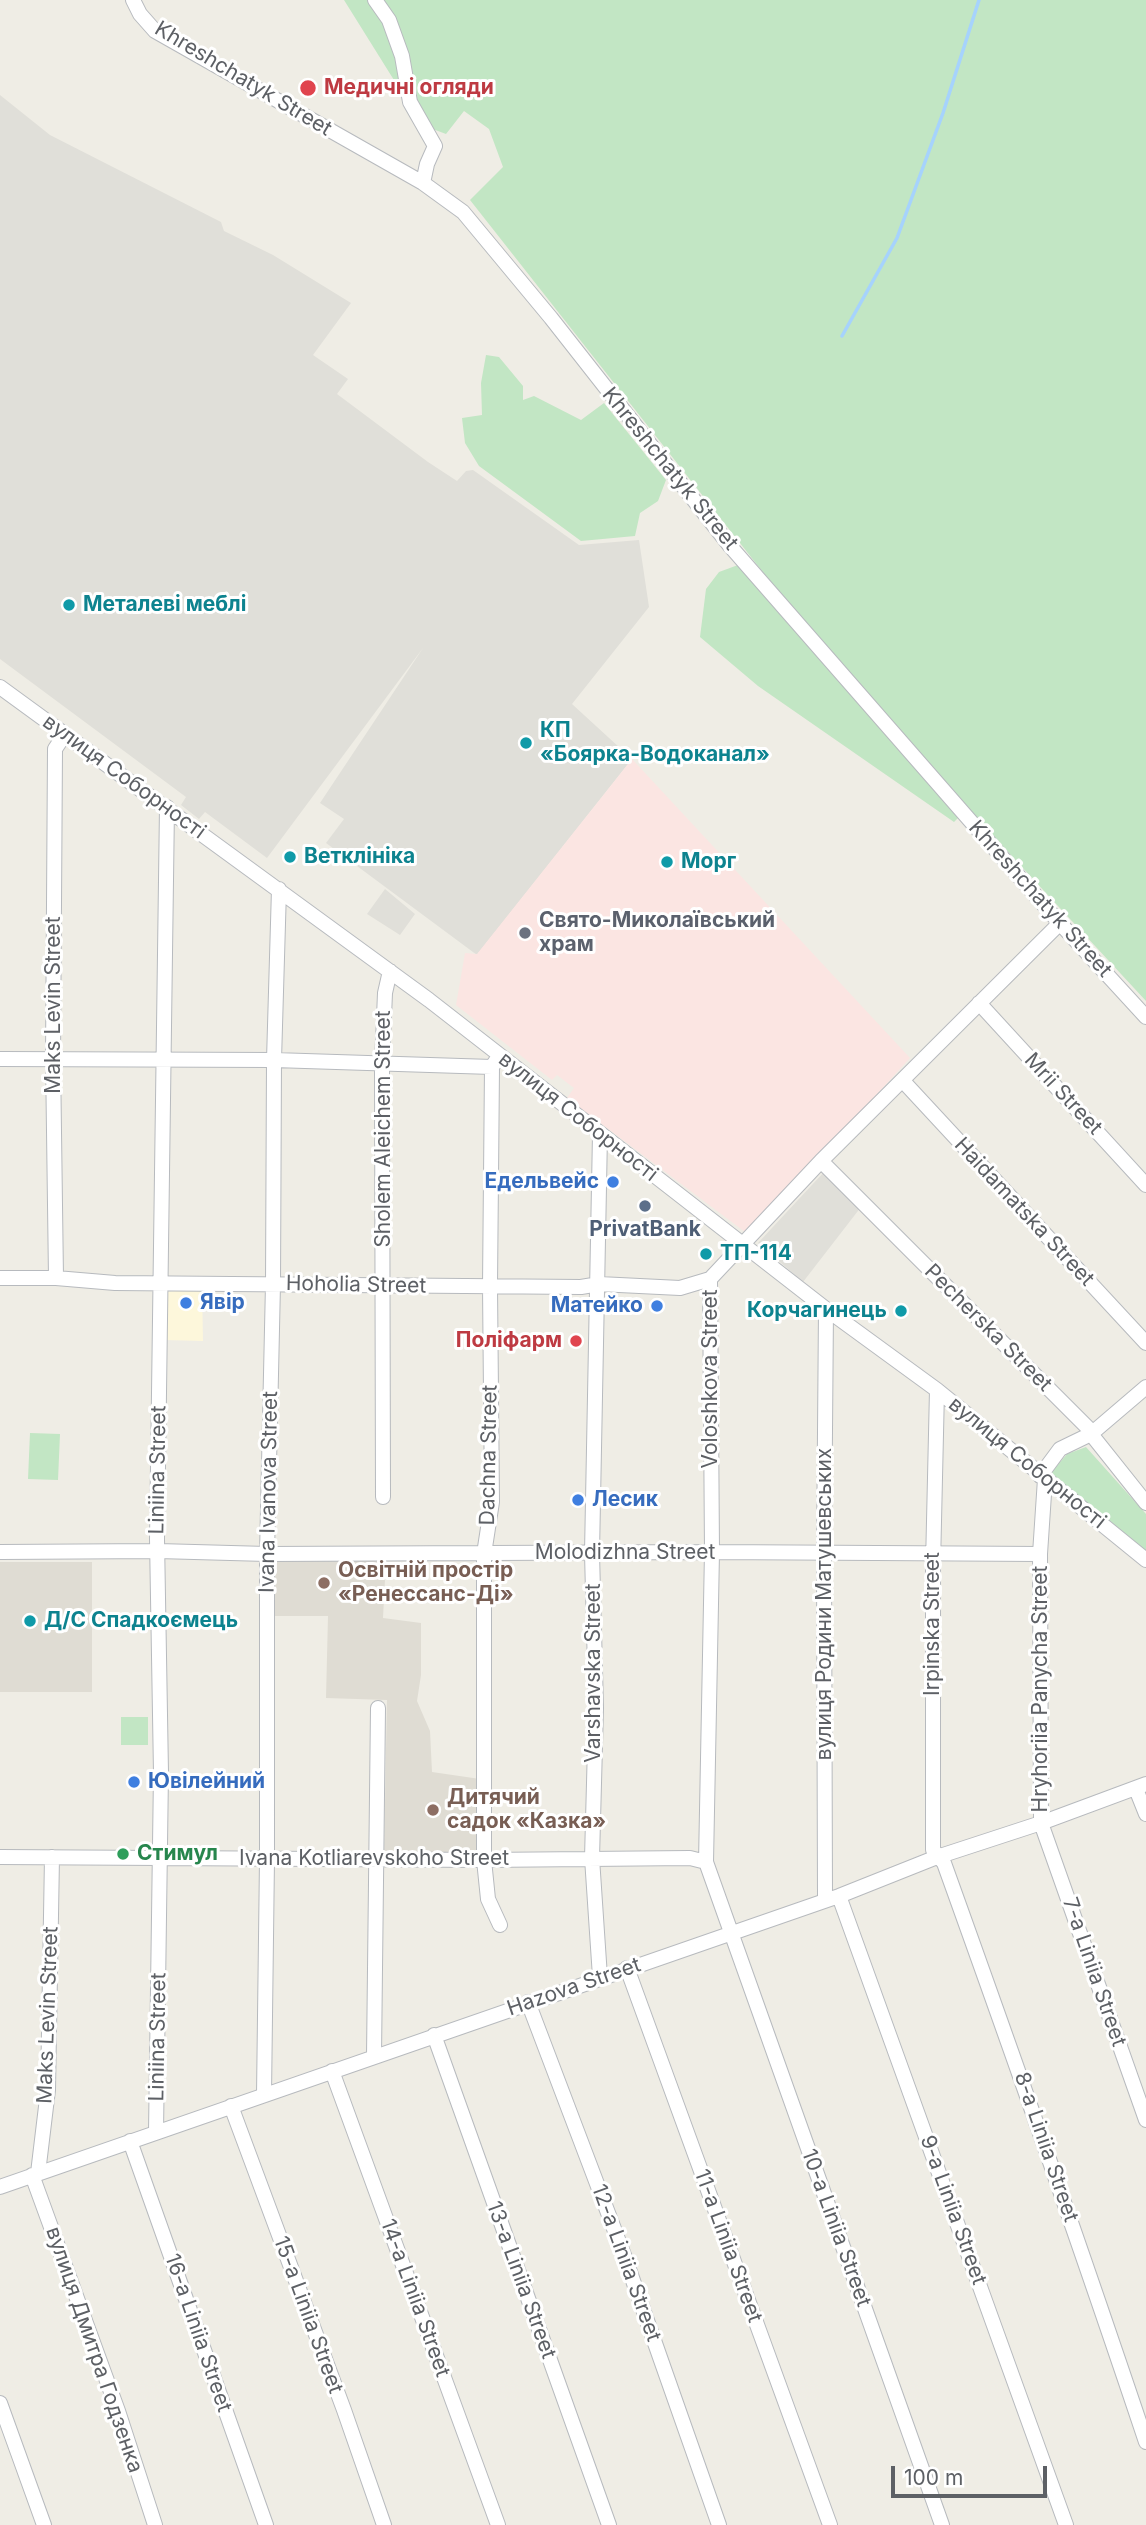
<!DOCTYPE html>
<meta charset="utf-8">
<style>
body{margin:0}
#map{position:relative;width:1146px;height:2525px;overflow:hidden;background:#efede5;font-family:Inter,sans-serif}
canvas{display:block}
.scale{position:absolute;left:891px;top:2466px;width:156px;height:32px;box-sizing:border-box;border:4px solid #5d6065;border-top:0;padding-left:9px;font-size:21px;line-height:24px;white-space:nowrap;color:#5d6065;-webkit-text-stroke:5px #fff;paint-order:stroke}
</style>
<div id="map">
<canvas width="1146" height="2525"></canvas>
<div class="scale">100 m</div>
</div>
<script>
const c = document.querySelector('canvas').getContext('2d');
c.lineJoin = 'round';
function fill(path, color) {
  c.fillStyle = color;
  c.fill(path, 'evenodd');
}
function stroke(path, color, width, dash) {
  c.strokeStyle = color;
  c.lineWidth = width;
  c.lineCap = dash ? 'butt' : 'round';
  c.setLineDash(dash || []);
  c.stroke(path);
}
function write(font, color, halo, rows, align = 'center') {
  c.font = font + ' Inter,sans-serif';
  c.lineWidth = 6;
  c.setLineDash([]);
  c.textBaseline = 'middle';
  c.strokeStyle = halo;
  c.fillStyle = color;
  for (const [text, x, y, turn = 0] of rows) {
    c.save();
    c.translate(x, y);
    c.rotate((+turn || 0) * Math.PI / 180);
    c.textAlign = isNaN(turn) ? turn : align;
    if (halo) c.strokeText(text, 0, 0);
    c.fillText(text, 0, 0);
    c.restore();
  }
}
fill(new Path2D(`
 M202,1288L203,1341L164,1340L166,1292Z`), '#fdf7db');
fill(new Path2D(`
 M0,95L50,135L221,222L224,231L273,255L351,303L313,355L348,379L337,394L428,462L457,481L466,471L473,470L579,545L639,540L649,607L572,704L632,759L477,955L326,843L344,819L320,803L423,648L267,858L205,812L199,819L181,805L186,797L0,659Z
 M385,889L415,914L400,935L367,914Z
 M824,1172L861,1207L803,1282L758,1243Z`), '#e0dfd9');
fill(new Path2D(`
 M275,1558L386,1560L383,1618L421,1623V1675L417,1701L430,1731L432,1772L480,1779L479,1856L384,1855L387,1700L326,1698L328,1616H275Z
 M0,1562H92V1692H0Z`), '#dfdcd3');
fill(new Path2D(`
 M632,759L910,1058L818,1159L745,1232L567,1098L574,1088L557,1075L552,1080L456,1005L465,953L477,954Z`), '#fbe5e2');
fill(new Path2D(`
 M344,0H1146V1001L843,674L470,200L503,167L489,129L464,111L446,134L422,125Z
 M486,355L499,357L523,386V400L534,396L581,420L604,403L666,480L658,501L640,513L635,536L581,541L479,466L465,443L462,418L482,415L481,383Z
 M738,565L958,818L954,822L758,686L700,637L706,589L719,572Z
 M30,1433L60,1434L58,1480L28,1479Z
 M1086,1447L1146,1514V1552L1050,1474L1067,1454Z
 M121,1717H148V1745H121Z`), '#c2e6c4');
stroke(new Path2D(`
 M842,336L897,238L943,113L979,0`), '#a6d3fd', 3.5);
const minor = new Path2D(`
 M133,0L140,14L155,31L423,183L463,212L551,318L730,546L1057,920L1146,1017
 M375,0L389,20L402,56L410,102L435,146L427,164L423,183
 M0,687L429,1000L826,1309L937,1390L1146,1560
 M979,1003L1146,1185
 M0,1059L274,1060L492,1067L497,1059
 M492,1067L490,1286L492,1502L484,1554V1860L488,1899L500,1925
 M903,1081L1146,1343
 M821,1161L1089,1429L1091,1434L1146,1503
 M0,1278H56L115,1283L581,1287L599,1284L680,1288L710,1279
 M56,1278L53,1058L55,749L65,734
 M937,1390L933,1565V1850L944,1863C1013,2055 1081,2248 1146,2442
 M1040,1476L1060,1449L1091,1434L1146,1387
 M1045,1479L1040,1554L1041,1823L1146,2120
 M383,1497L382,1064L385,993L390,971
 M0,1552L158,1551L267,1554L712,1552L1040,1554
 M1136,1789L1146,1814
 M0,1857L484,1860L690,1858L706,1862
 M839,1896L1066,2525
 M825,1899L824,1553L826,1309
 M627,1968L830,2525
 M600,1977L592,1858L596,1708L592,1553L600,1134
 M528,2002L624,2255L719,2525
 M434,2035L609,2525
 M374,2056L378,1708
 M332,2071L498,2525
 M264,2095L267,1859V1554L273,1284L274,1060L279,889
 M231,2106L344,2410L384,2525
 M156,2132L161,1773L157,1539L167,807
 M130,2141L266,2525
 M38,2173L48,2090L52,1857
 M32,2175L118,2411L155,2525
 M0,2187L839,1896L937,1857L1041,1823L1146,1784
 M0,2403L44,2525
 M942,2525L706,1862L712,1552L710,1279L821,1161L1060,923`);
stroke(minor, '#b7babe', 16);
stroke(minor, '#fff', 14);
for (const [x, y, r, color] of [
 [308,88,9,"#e0444e"],
 [69,605,7,"#0f9aa8"],
 [526,743,7,"#0f9aa8"],
 [290,857,7,"#0f9aa8"],
 [667,862,7,"#0f9aa8"],
 [525,933,7,"#6b7280"],
 [613,1182,7,"#3f7fe0"],
 [645,1206,7,"#5c6f8a"],
 [706,1254,7,"#0f9aa8"],
 [186,1303,7,"#3f7fe0"],
 [657,1306,7,"#3f7fe0"],
 [901,1311,7,"#0f9aa8"],
 [576,1341,7,"#e0444e"],
 [578,1500,7,"#3f7fe0"],
 [324,1583,7,"#8d6e63"],
 [30,1621,7,"#0f9aa8"],
 [134,1782,7,"#3f7fe0"],
 [433,1810,7,"#8d6e63"],
 [123,1854,7,"#2e9e5b"]
]) {
  const dot = new Path2D();
  dot.arc(x, y, r, 0, 2 * Math.PI);
  c.fillStyle = color;
  c.fill(dot);
  stroke(dot, '#fff', 2.5);
}
write('21px', '#5d6065', '#fff', [
 ["Khreshchatyk Street",243,79,31],
 ["Khreshchatyk Street",670,469,51],
 ["вулиця Соборності",124,777,36],
 ["Khreshchatyk Street",1040,899,48],
 ["Maks Levin Street",54,1005,-90],
 ["Mrii Street",1063,1094,47],
 ["вулиця Соборності",578,1117,38],
 ["Sholem Aleichem Street",384,1129,-90],
 ["Haidamatska Street",1024,1212,47],
 ["Hoholia Street",356,1285,1],
 ["Pecherska Street",988,1328,45],
 ["Voloshkova Street",711,1379,-90],
 ["Dachna Street",489,1455,-89],
 ["вулиця Соборності",1027,1463,39],
 ["Liniina Street",158,1470,-89],
 ["Ivana Ivanova Street",269,1492,-89],
 ["Molodizhna Street",625,1553],
 ["вулиця Родини Матушевських",825,1604,-90],
 ["Irpinska Street",933,1624,-90],
 ["Varshavska Street",594,1673,-90],
 ["Hryhoriia Panycha Street",1041,1689,-90],
 ["Ivana Kotliarevskoho Street",374,1859],
 ["7-a Liniia Street",1094,1972,71],
 ["Hazova Street",574,1987,-19],
 ["Maks Levin Street",48,2015,-88],
 ["Liniina Street",158,2037,-89],
 ["8-a Liniia Street",1046,2147,71],
 ["9-a Liniia Street",953,2210,70],
 ["10-a Liniia Street",836,2228,70],
 ["11-a Liniia Street",728,2246,70],
 ["12-a Liniia Street",626,2263,70],
 ["13-a Liniia Street",521,2280,70],
 ["14-a Liniia Street",415,2298,70],
 ["15-a Liniia Street",308,2315,70],
 ["16-a Liniia Street",198,2333,71],
 ["вулиця Дмитра Годзенка",94,2350,71]
]);
write('bold 21px', '#be3a42', '#fff', [
 ["Медичні огляди",324,88],
 ["Поліфарм",562,1341,"right"]
], 'left');
write('bold 21px', '#0d838f', '#fff', [
 ["Металеві меблі",83,605],
 ["КП",540,731],
 ["«Боярка-Водоканал»",540,755],
 ["Ветклініка",304,857],
 ["Морг",681,862],
 ["ТП-114",720,1254],
 ["Корчагинець",887,1311,"right"],
 ["Д/С Спадкоємець",44,1621]
], 'left');
write('bold 21px', '#5b616d', '#fff', [
 ["Свято-Миколаївський",539,921],
 ["храм",539,945]
], 'left');
write('bold 21px', '#366cbe', '#fff', [
 ["Едельвейс",599,1182,"right"],
 ["Явір",200,1303],
 ["Матейко",643,1306,"right"],
 ["Лесик",592,1500],
 ["Ювілейний",148,1782]
], 'left');
write('bold 21px', '#4e5e75', '#fff', [
 ["PrivatBank",645,1230]
]);
write('bold 21px', '#785e54', '#fff', [
 ["Освітній простір",338,1571],
 ["«Ренессанс-Ді»",338,1595],
 ["Дитячий",447,1798],
 ["садок «Казка»",447,1822]
], 'left');
write('bold 21px', '#27864d', '#fff', [
 ["Стимул",137,1854]
], 'left');
</script>
